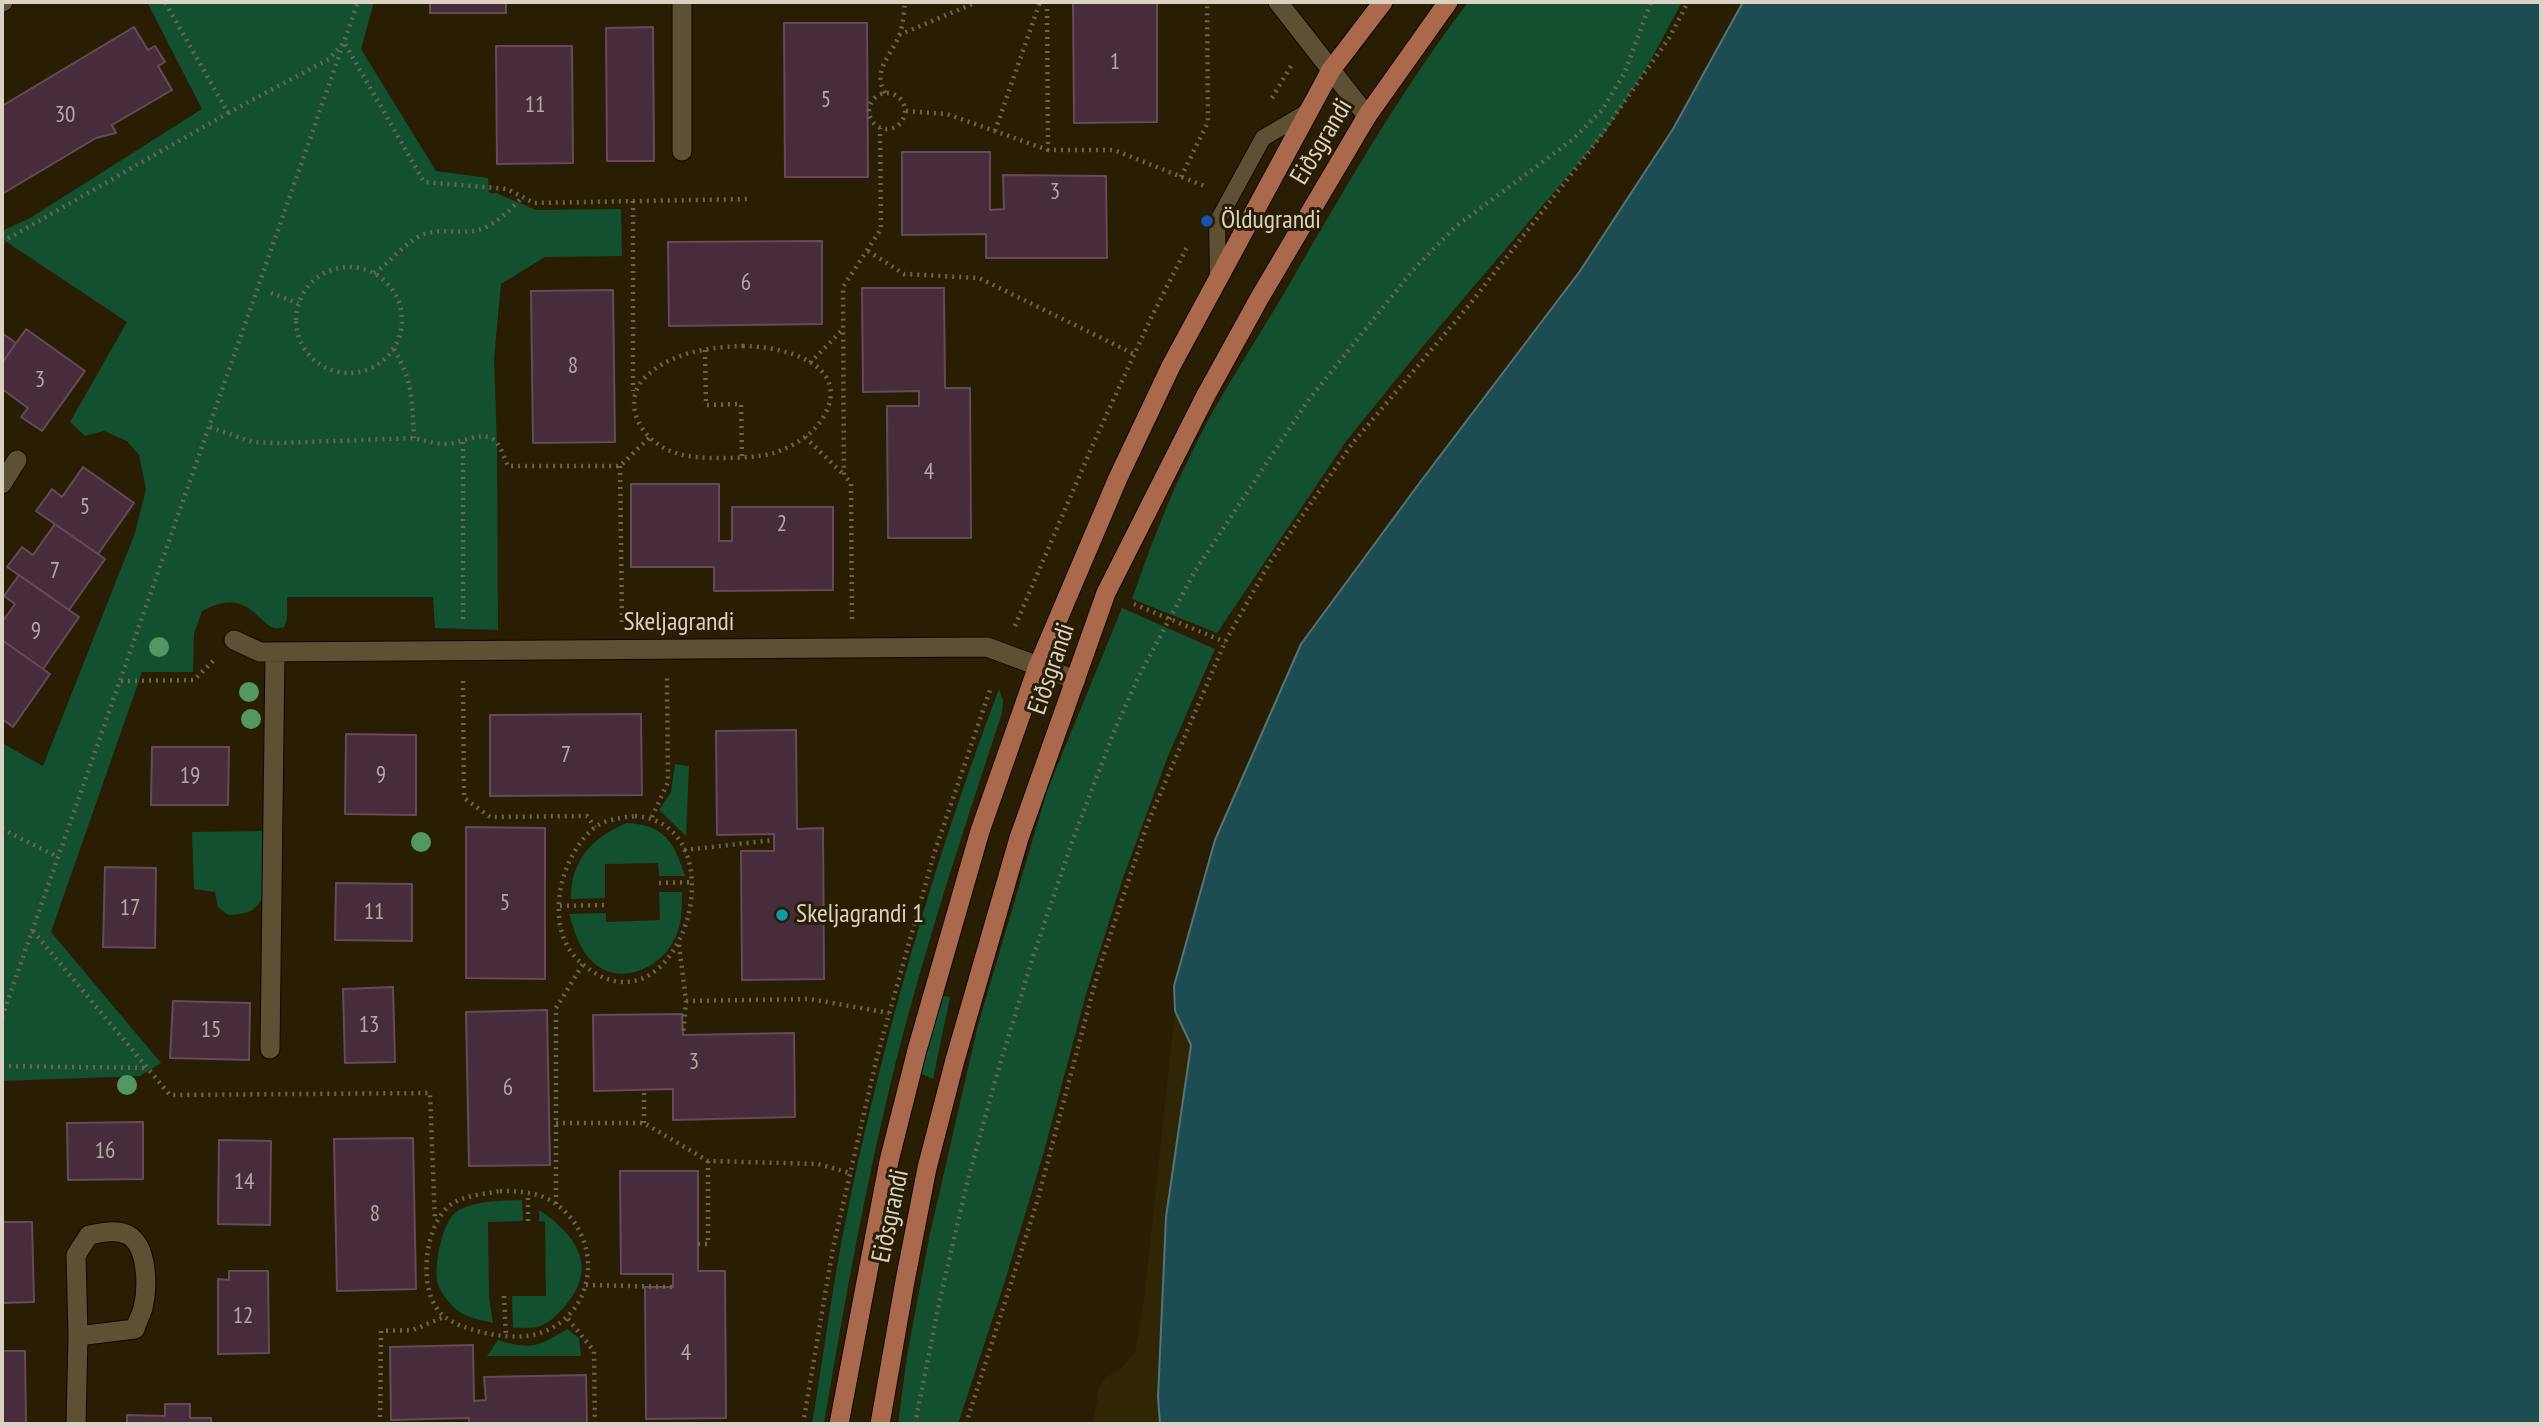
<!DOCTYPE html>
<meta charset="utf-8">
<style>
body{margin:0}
#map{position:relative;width:2543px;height:1426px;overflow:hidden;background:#291d03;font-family:"PT Sans Narrow",sans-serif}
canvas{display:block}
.frame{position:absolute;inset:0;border:4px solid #dad3c3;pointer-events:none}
</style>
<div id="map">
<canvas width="2543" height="1426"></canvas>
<div class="frame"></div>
</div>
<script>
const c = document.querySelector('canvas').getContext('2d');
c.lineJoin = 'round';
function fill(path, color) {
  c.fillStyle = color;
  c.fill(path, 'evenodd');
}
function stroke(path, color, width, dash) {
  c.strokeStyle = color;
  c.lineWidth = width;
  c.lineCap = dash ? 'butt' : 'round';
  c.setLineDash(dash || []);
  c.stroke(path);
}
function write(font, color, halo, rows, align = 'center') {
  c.font = font + ' "PT Sans Narrow",sans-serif';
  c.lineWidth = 6;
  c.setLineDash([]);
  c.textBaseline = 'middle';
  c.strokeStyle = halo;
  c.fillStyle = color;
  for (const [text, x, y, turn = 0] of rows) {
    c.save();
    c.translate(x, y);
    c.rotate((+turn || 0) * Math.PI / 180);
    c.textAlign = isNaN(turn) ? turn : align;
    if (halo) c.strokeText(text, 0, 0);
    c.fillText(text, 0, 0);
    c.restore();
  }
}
fill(new Path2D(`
 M147,2H374L361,49L436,171L488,178L489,193H496L536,210L621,209L622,256L545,257L501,284L494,359L497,444L498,630L435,628L433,597H287V620L284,627C258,637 256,582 202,611L194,634L193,672H142L51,932L161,1063L140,1076L2,1081V743L43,766L135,533L146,489L139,455L127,441L104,431L85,436L70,422L127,322L2,239V231L30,218L202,109Z
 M1468,2H1682L1646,69L1606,131L1424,345L1347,440L1217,633L1132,599C1149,550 1167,502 1190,456C1217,398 1254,345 1286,290C1343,191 1400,92 1468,2Z
 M1122,608L1215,649L1168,756L1123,878L1086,994L1043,1155L1004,1284L958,1424H898L907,1356L929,1238L978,1025L1047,791Z
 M999,689L1003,700L1002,713C972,804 942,895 916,987C875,1130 849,1277 824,1424H812C824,1353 833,1280 848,1209C884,1035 936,855 999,689Z
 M675,764L689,766L686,836L659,810L671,792Z
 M627,823C665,825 674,842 685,876H659L658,863L605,864V898L571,899C570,860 594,836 627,823Z
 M265,831L263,897C255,913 245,914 228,915L218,907L215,892L194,889L192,832Z
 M659,892H682C682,908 682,925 674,940C659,971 614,988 589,958C578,945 574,930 569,914L606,913V922L660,920Z
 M940,995L950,997L933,1079L920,1073Z
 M522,1200L523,1221L488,1222L489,1297L493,1323C477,1319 461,1317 450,1303C446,1299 440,1290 438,1285C433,1267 442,1219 459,1210C479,1200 500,1201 522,1200Z
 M539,1210C575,1234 599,1266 566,1305C559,1313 551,1322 540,1326C533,1329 521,1327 513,1328L512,1296H546L545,1222L539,1221Z
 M567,1329L579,1338L581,1356H487L498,1340C531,1350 538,1347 567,1329Z`), '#125030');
fill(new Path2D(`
 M1175,1011L1191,1045L1166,1217L1158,1397L1160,1424H1093L1099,1388L1106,1377L1119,1371L1135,1352L1143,1308Z`), '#2e2604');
const water = new Path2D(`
 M1743,2H2541V1424H1160L1158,1397L1166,1217L1191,1045L1175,1011L1174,986L1215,840L1301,644L1418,485L1580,271L1673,129Z`);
fill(water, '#1d4c53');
stroke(water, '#567475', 2);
const building = new Path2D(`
 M430,2H506V13H430Z
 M1073,2H1157V122L1074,123Z
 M784,23H867L868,177H785Z
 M134,27L148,50L155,46L165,62L158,66L172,90L112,125L116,133L96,138L2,194V106Z
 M653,27L654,161H607L606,28Z
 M496,46H572L573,163L497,164Z
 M902,152H990V210L1004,209L1003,175L1106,176L1107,258H986V234L902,235Z
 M822,241V324L669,326L668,242Z
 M862,288H944L945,388H970L971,538H888L887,406H919V391L863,392Z
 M613,290L615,442L533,443L531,291Z
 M26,329L85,371L42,431L21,417L28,408L2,389V363Z
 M2,333L16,343L2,363Z
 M83,467L134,503L98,554L36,511L52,489L62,497Z
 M631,484H719V541H732V507H833V590L714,591V567H631Z
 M55,524L105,559L69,610L7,567L22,547L33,555Z
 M19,575L79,617L43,669L2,640V622L15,604L4,596Z
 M2,640L50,674L13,727L2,719Z
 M641,714L642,795L490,796V715Z
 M796,730L797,829L823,828L824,979L742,980L741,851H774V834L717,835L716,731Z
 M346,734L416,735V815L345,814Z
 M152,747H229L228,805H151Z
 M466,827L545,828V979L466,978Z
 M105,867L156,868L155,948L103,947Z
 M336,883L412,884V941L335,940Z
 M393,987L395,1062L345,1063L343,989Z
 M173,1001L250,1003L249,1060L170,1058Z
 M547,1010L550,1165L469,1166L466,1012Z
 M682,1014L683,1035L794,1033L795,1117L673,1120V1089L594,1091L593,1015Z
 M143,1122V1179L68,1180L67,1123Z
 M413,1138L416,1289L337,1291L334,1139Z
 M219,1140L271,1141L270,1225L218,1224Z
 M620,1171H698V1271H725L726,1418L646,1419L645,1287H673V1274H621Z
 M2,1222H32L34,1302L2,1303Z
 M229,1271H268L269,1353L218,1354V1279L229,1280Z
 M473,1345L474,1401L486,1400L484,1377L586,1375L587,1424H469V1418L391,1420L390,1347Z
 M2,1351H25L26,1424H2Z
 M165,1404H190V1418H211V1424H127V1415L165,1416Z`);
fill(building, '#472d3c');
stroke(building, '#664a59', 2);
const service = new Path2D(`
 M1218,278L1217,222L1263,138L1309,111`);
const minor = new Path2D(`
 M2,2H3
 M1278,2L1367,116
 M682,151V2
 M2,484L17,460
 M234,640L260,652L987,647L1076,680
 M270,1049L275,652
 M76,1424L78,1336L76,1255L89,1235C101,1233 116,1229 128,1235C148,1246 148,1288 143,1308C141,1315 137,1322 135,1329L78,1336`);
const primary = new Path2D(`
 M839,1424L889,1161L917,1050L980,831L1038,666L1118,478L1171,366L1331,70L1383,2
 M880,1424L905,1281L927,1168L955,1060L1019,838L1106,593L1206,395L1260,297L1367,116L1448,2`);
stroke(service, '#110700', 18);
stroke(minor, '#110700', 21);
stroke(primary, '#110700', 21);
stroke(new Path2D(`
 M1047,2L1048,150H1114L1207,187
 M899,35L977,2
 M869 111a18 18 0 1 1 36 0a18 18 0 1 1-36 0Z
 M885,93C872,71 890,57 899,36C903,25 904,13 905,2
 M1272,98L1291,66
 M906,111L947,114L1048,150
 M228,113L329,59L344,42L424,182L507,189L534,203L747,199
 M995,131L1040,2
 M1181,177L1208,122L1207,2
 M633,201V391
 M2,242L228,113L165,2
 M868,251L904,274L979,278L1134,354
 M296 320a53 53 0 1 1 106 0a53 53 0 1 1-106 0Z
 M374,273C391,262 401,246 420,236C437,227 456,234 474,231C492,228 510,211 522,197
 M271,293L298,303
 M743,346C781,346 853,363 824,416C813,435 794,446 774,453C756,458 734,458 716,458C688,458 662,454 644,431C633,417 630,397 641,382C665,353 708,347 743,346Z
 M394,349C413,382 412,400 414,438
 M705,350L706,405L741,404L742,457
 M810,363L843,329
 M210,427L252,442L279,443L414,438C425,441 435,444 447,444C460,444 478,432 491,438C500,442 504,458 508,466H620L649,438
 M805,437L844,475
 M463,442V621
 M620,466L622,622
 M1134,604L1225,642
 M852,619L851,483L844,475L843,287L881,229L880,128
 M1015,626L1094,442L1151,318L1188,245
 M121,681L194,680L213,661
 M463,681L464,798L490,817L587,816L595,827
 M635,816C746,824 677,1051 579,961C543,928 559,857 594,828C605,819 621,818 635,816Z
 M652,817L668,782L667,678
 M2,829L58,857
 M684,850L774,840
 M659,883L693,882
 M560,906L605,905
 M33,931L170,1095L430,1093L435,1221
 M679,945L686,1001L683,1035
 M686,1001L810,999L889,1013
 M2,1017L358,2
 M2,1066L148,1068
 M556,1123H644L708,1161L818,1164L850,1173
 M644,1123V1090
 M500,1191C519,1191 540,1192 556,1204C609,1243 594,1326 527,1336C504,1339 464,1331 445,1317C416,1296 423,1222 453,1203C467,1195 485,1194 500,1191Z
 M556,1204V1008L583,964
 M528,1221V1193
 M698,1244H708V1161
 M586,1285L673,1287
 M504,1296L506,1337
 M568,1319L594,1351L595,1424
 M380,1424L381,1331L413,1330L444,1317
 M803,1424L833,1248L877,1057L934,854L991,687
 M915,1424L940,1299L967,1183L999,1067L1034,954L1072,842L1115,729L1139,676L1195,571L1307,402L1413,270L1455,227L1572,140L1602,110L1624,74L1651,2
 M966,1424L1037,1202L1098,972L1147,825L1225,642L1270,562L1352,444L1470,304L1595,144L1669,38L1688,2`), '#6e644e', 4.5, [2, 5]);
stroke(service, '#5d5035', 16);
stroke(minor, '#5d5035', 19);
stroke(primary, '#aa694c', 19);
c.fillStyle = '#539762';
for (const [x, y] of [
 [159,647],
 [249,692],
 [251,719],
 [421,842],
 [127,1085]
]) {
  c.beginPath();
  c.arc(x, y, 10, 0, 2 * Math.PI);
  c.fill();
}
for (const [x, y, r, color] of [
 [1207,221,7,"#1a4fb4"],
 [782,915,7,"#0f9aa8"]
]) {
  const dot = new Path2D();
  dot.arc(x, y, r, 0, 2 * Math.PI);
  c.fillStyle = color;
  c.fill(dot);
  stroke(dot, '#291d03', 2.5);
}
write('23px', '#b5aaa1', null, [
 ["1",1115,62],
 ["5",826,100],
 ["11",535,105],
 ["30",65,115],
 ["3",1055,192],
 ["6",746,283],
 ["8",573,366],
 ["3",40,380],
 ["4",929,472],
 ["5",85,507],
 ["2",782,524],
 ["7",55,571],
 ["9",36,631],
 ["7",566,755],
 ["9",381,775],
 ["19",190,776],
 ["5",505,903],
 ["17",130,908],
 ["11",374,912],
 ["13",369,1025],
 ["15",211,1030],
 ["3",694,1062],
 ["6",508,1088],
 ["16",105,1151],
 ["14",244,1182],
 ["8",375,1214],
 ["12",243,1316],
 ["4",686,1353]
]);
write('26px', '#dad3c3', '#291d03', [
 ["Eiðsgrandi",1322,142,-59],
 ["Skeljagrandi",679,623],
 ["Eiðsgrandi",1052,669,-71],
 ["Eiðsgrandi",891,1216,-78]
]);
write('26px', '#dad3c3', '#291d03', [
 ["Öldugrandi",1221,221],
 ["Skeljagrandi 1",796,915]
], 'left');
</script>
